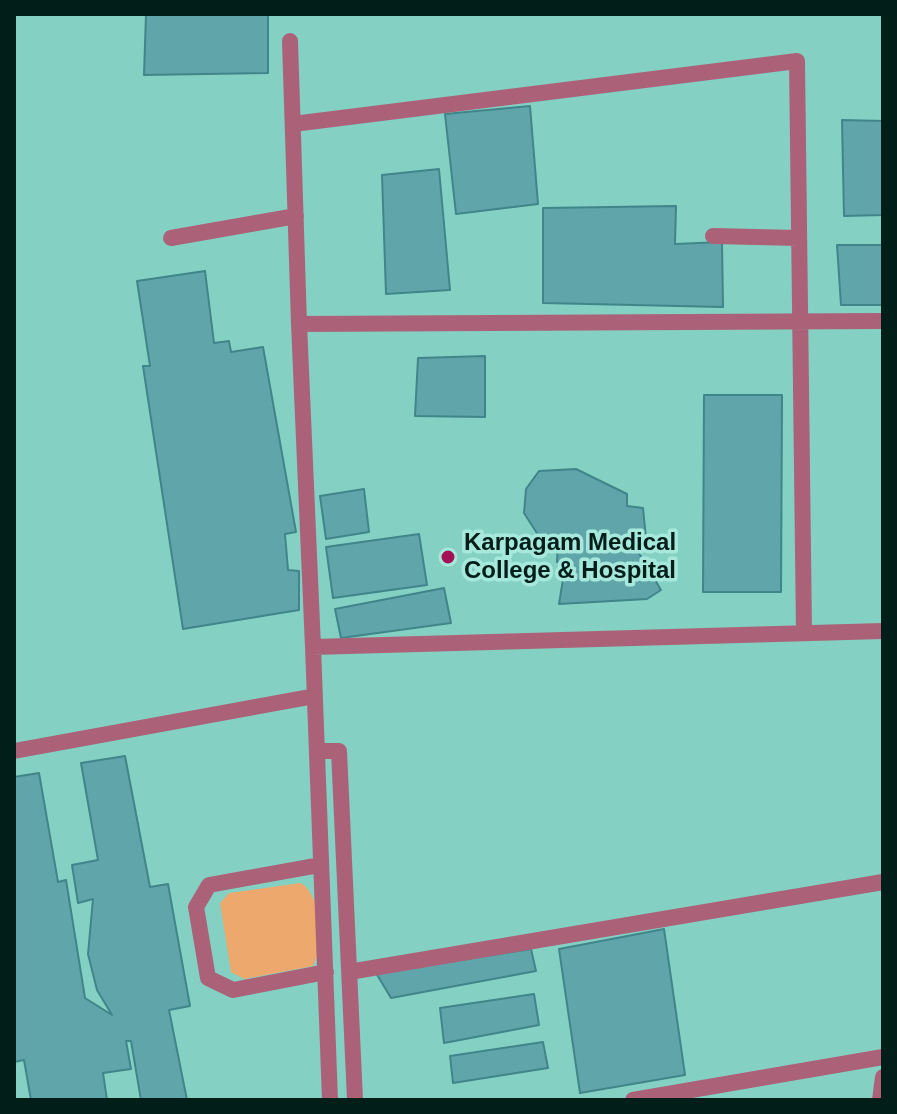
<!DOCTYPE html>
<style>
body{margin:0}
#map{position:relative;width:897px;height:1114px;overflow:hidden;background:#99dccf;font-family:Arial,sans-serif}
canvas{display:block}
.frame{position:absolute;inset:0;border:16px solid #021e19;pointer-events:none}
</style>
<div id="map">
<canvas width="897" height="1114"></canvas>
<div class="frame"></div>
</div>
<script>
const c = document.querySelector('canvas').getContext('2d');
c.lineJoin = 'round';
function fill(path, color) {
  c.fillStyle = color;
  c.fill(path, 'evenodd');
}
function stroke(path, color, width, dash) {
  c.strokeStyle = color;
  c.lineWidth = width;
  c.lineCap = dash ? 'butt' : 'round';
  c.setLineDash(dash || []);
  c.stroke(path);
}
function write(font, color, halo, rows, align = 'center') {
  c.font = font + ' Arial,sans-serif';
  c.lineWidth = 7;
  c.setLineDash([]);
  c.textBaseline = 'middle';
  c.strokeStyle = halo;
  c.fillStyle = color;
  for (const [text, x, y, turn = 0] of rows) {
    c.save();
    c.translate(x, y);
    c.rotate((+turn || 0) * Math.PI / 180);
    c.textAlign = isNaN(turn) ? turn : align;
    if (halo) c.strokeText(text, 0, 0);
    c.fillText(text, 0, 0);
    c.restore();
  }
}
fill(new Path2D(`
 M14,14H883V1100H14Z`), '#84d1c3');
fill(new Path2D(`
 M301,883C322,896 324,945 313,966L244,979L231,972L220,903L229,893Z`), '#eda86d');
const building = new Path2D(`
 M146,14H268V73L144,75Z
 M530,106L538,204L456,214L445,114Z
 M842,120L883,121V215L844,216Z
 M439,169L450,290L386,294L382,175Z
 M676,206L675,244L722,242L723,307L543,303V208Z
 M837,245H883V305H841Z
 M205,271L214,343L229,341L231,352L263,347L296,532L285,534L288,570L299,571V610L183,629L143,366H150L137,281Z
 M485,356V417L415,416L418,358Z
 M704,395H782L781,592H703Z
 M576,469L627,494V506L643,508L646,538L631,540L661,590L647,599L559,604L566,561L557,562L558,543L542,541L524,513L526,489L539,471Z
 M364,489L369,532L326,539L320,496Z
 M419,534L427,585L333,598L326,547Z
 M444,588L451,623L341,638L335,609Z
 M125,756L150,887L168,884L190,1006L169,1010L187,1100H141L131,1041H126L131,1069L103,1073L107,1100H31L24,1060L14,1062V777L39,773L58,882L66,880L85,998L112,1015L97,990L88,954L93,899L78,903L72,865L98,860L81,763Z
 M664,929L685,1075L580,1093L559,949Z
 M531,949L536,971L391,998L376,973Z
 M534,994L539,1025L444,1043L440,1008Z
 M543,1042L548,1068L453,1083L450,1056Z`);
fill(building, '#60a5a9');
stroke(building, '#40858a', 2);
stroke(new Path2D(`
 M290,41L299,324L883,321
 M293,124L797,61L804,633
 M713,236L799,238
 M171,238L296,216
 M299,324L313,647
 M14,751L315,696
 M317,751H339L355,1100
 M320,865L209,885L196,907L208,978L233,990L326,972
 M349,972L883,882
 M330,1100L313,647L883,631
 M633,1100L883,1057
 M880,1100L883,1077`), '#ab6279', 16);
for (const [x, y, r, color] of [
 [448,557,8,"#a31255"]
]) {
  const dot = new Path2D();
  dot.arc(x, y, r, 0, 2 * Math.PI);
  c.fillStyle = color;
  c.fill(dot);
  stroke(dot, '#a6e9dc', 3);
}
write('bold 24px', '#021e19', '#a6e9dc', [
 ["Karpagam Medical",464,543],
 ["College & Hospital",464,571]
], 'left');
</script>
